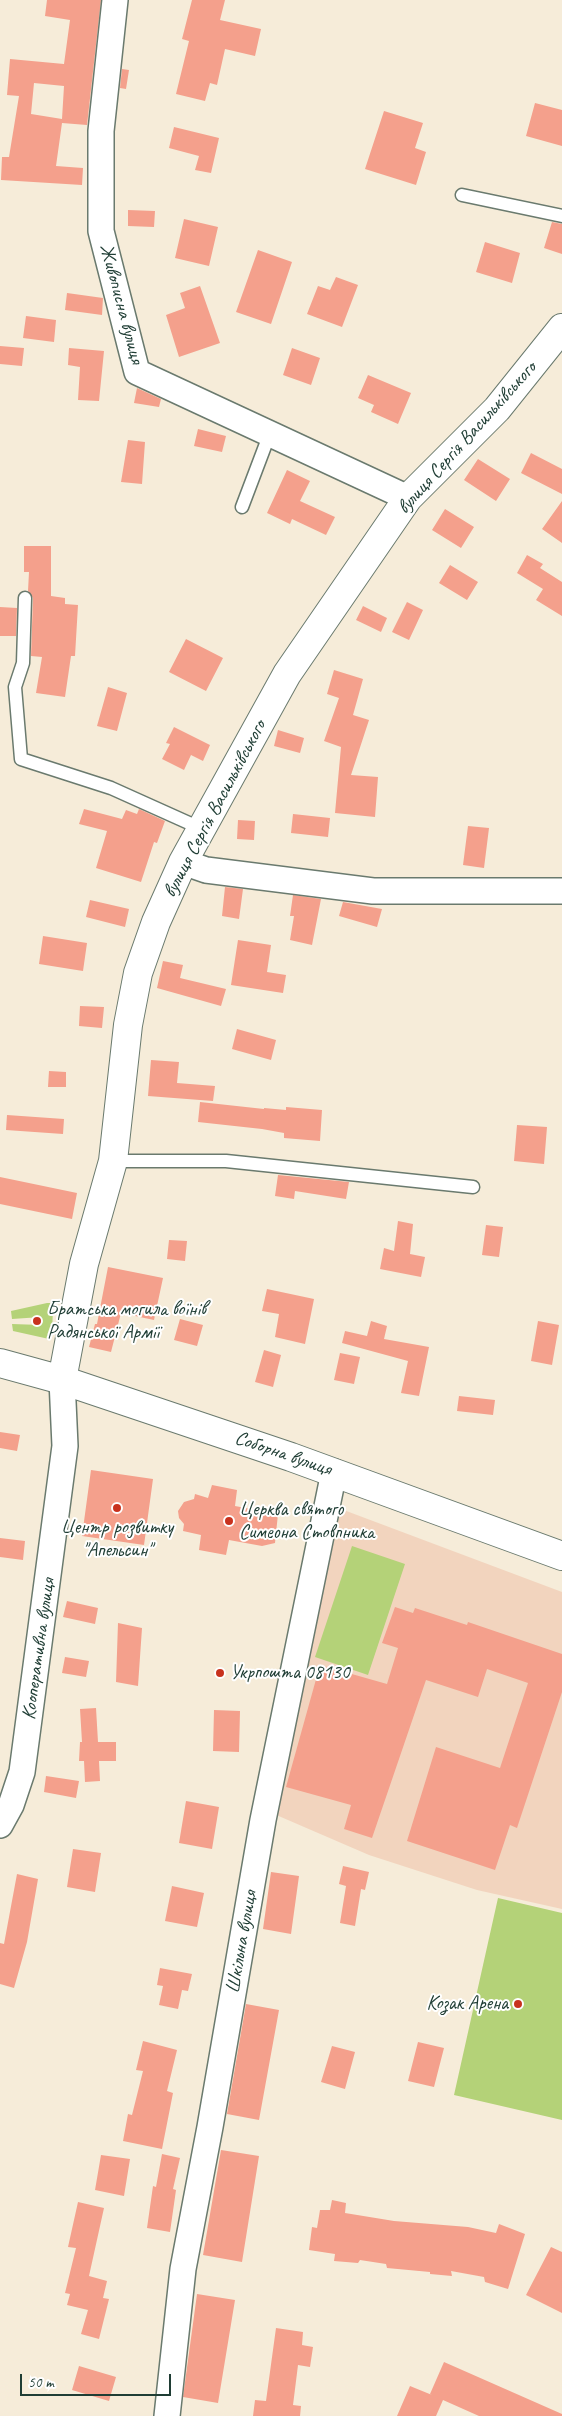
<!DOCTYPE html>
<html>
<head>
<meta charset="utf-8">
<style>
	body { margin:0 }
	#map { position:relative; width:562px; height:2416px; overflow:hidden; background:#f6ecd9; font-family:Caveat,sans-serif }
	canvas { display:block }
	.scale { position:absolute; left:20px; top:2374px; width:151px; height:22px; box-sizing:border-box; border:2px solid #1f3d34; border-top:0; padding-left:6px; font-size:15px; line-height:18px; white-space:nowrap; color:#1f3d34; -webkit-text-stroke:4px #fff; paint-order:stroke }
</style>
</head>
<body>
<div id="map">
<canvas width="562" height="2416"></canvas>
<div class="scale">50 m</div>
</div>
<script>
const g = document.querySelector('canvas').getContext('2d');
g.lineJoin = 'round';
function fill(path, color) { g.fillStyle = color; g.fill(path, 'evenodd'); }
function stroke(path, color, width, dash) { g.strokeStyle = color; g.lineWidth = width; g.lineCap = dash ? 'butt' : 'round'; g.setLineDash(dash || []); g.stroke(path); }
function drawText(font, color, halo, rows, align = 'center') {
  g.font = font + ' Caveat,sans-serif'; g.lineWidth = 4; g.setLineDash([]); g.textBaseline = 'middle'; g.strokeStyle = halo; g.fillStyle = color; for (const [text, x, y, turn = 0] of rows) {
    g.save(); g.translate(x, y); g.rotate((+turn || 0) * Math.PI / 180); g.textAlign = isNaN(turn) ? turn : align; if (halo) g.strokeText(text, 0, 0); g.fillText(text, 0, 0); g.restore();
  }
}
fill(new Path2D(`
	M341,1509L562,1592V1909L477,1890L369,1855L274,1814Z`), '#f2d4be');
fill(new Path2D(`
	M47,1303H51L53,1306L52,1336L49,1339L13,1331L12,1324L41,1325V1317L12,1319L11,1311Z
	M352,1546L405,1564L368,1675L315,1657Z
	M498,1898L562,1913V2120L454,2095Z`), '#b4d278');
fill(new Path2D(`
	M47,0H101L87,125L62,123L56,166L83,168L82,185L1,180L2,157H9L19,96L7,95L10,59L64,64L70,20L45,16ZM34,83L64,86L62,119L31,114Z
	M192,0H225L220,20L261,29L255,56L225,49L217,85L210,83L205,101L176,94L189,41L182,39Z
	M122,69L129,70L126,89L120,88Z
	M535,103L562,110V146L526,136Z
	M384,111L423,123L415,148L426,152L416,185L365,169Z
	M174,127L219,138L211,173L195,170L199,156L169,148Z
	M128,210L155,211L154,227L128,226Z
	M184,219L218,227L209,266L175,258Z
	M552,222L562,224V254L544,248Z
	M485,242L520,253L512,283L476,272Z
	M258,250L292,262L271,324L236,312Z
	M336,277L358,285L342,327L307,314L318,286L330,290Z
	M200,286L220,343L179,357L166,315L185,308L180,293Z
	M67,293L103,298L102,315L65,310Z
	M26,316L56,320L54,342L23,338Z
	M0,346L24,348L22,366L0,364Z
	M69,348L104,351L99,401L78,400L80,367L68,365Z
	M292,348L320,358L311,385L283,375Z
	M368,375L411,393L398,424L371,412L374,405L358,398Z
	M137,388L161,399L159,407L134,403Z
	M198,429L226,436L222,452L194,446Z
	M128,440L145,442L142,484L121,482Z
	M531,453L562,469V494L521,473Z
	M478,459L510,479L496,501L464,480Z
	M287,470L310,481L300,501L335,517L326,535L292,519L290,524L267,513Z
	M562,501V543L542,529Z
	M445,509L474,527L461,548L432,530Z
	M24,546H51V596L65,598V604L78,605L75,656H71L65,697L36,693L42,657L31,656L33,598L28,591L29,572H24Z
	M527,555L543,564L540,568L562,582V616L536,600L543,589L517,573Z
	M450,565L478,582L467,600L439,583Z
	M407,602L423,610L409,640L392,632Z
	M363,606L387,618L381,632L356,620Z
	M0,607L17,608L16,636H0Z
	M186,639L223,658L206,691L169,672Z
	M334,670L363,679L353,715L369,720L351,775L378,777L375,817L335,813L341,747L324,741L339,698L327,694Z
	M108,687L127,693L117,731L97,726Z
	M174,727L210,745L203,761L191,755L184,770L162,759L170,744L166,743Z
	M278,730L304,738L300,753L274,746Z
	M84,809L122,819L126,810L137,814L139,809L165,821L157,843L154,842L141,882L96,868L107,831L79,824Z
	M293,814L330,818L328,837L291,833Z
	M238,820L255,821L254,840L237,839Z
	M468,826L489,828L484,868L463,865Z
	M225,887L243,889L239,919L222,916Z
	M293,895L321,899L312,945L290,940L294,916H290Z
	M90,900L129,909L125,927L86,917Z
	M343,902L382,909L377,927L339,916Z
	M43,936L87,943L83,971L39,964Z
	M238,940L271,945L267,972L286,975L283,993L231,985Z
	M163,961L183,965L180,978L226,989L221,1006L157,988Z
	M80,1006L104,1007L102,1028L79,1026Z
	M237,1029L276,1040L271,1060L232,1049Z
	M151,1060L179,1062L177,1083L215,1086L213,1101L148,1096Z
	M49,1071L66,1072V1087H48Z
	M200,1102L264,1109V1108L286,1110V1107L322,1110L320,1141L284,1138V1133L262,1129L198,1122Z
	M7,1115L64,1119L63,1134L6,1130Z
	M517,1125L547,1127L544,1164L514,1161Z
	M278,1175L349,1182L346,1199L295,1191L294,1199L275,1196Z
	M0,1177L77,1193L72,1219L0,1204Z
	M398,1221L413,1224L410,1254L425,1257L421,1277L380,1269L384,1248L394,1251Z
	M486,1225L503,1227L499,1257L482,1255Z
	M169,1240L187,1241L185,1261L167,1259Z
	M108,1267L163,1278L154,1320L121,1313L111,1352L89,1347L95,1324H97Z
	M267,1289L314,1299L305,1344L275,1337L279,1314L262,1311Z
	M180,1319L203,1325L197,1346L174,1340Z
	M371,1321L387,1326L384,1339L429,1347L419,1396L401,1393L408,1361L342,1343L345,1331L367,1336Z
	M538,1321L559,1325L552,1365L531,1361Z
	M264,1350L281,1355L273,1387L255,1382Z
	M340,1353L360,1357L354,1384L334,1380Z
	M459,1396L495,1400L493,1415L457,1411Z
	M0,1432L20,1435L17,1451L0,1448Z
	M91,1470L153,1479L144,1545L82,1536Z
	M212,1485L237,1490L235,1506L278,1514L275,1543L262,1546L229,1540L226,1555L199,1550L201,1535L183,1531L184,1524L179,1518L178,1511L184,1502L194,1499L195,1494L208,1498Z
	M0,1538L25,1541L23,1560L0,1557Z
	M67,1601L98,1608L95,1624L63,1617Z
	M395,1607L413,1613L415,1608L467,1625L468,1622L562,1654V1692L517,1828L510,1825L495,1870L407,1841L436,1747L500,1768L528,1683L487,1669L478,1697L426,1680L372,1838L344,1829L351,1805L286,1787L320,1665L387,1684L398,1648L382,1643Z
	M118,1623L142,1628L138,1686L116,1682Z
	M65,1657L89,1661L86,1677L62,1673Z
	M96,1708L98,1742H116V1761H99L100,1781L85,1782L84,1761H79L80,1742H82L80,1709Z
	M214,1710L240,1711L239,1752L213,1751Z
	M46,1776L79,1781L76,1798L44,1792Z
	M186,1801L219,1807L212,1849L179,1843Z
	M73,1849L101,1853L95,1892L67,1887Z
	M343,1866L369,1872L365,1890L361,1889L355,1926L340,1923L346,1886L339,1884Z
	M271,1872L299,1876L291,1934L263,1929Z
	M17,1874L38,1879L27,1942L14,1988L0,1984V1943L4,1944Z
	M172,1886L204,1893L197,1927L165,1921Z
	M160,1968L192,1974L188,1991L182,1990L178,2009L159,2005L163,1986L157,1985Z
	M246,2004L279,2010L259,2120L227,2114Z
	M143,2041L177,2050L167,2091L173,2093L162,2149L123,2141L128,2114L132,2115L143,2071L136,2070Z
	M418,2042L444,2048L434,2087L408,2081Z
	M332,2046L355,2052L345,2089L321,2082Z
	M221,2150L259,2156L242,2262L203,2255Z
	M162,2154L180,2158L173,2189L176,2190L170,2232L147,2228L153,2186L156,2187Z
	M101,2155L130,2159L124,2196L95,2190Z
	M332,2200L346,2203L345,2213L394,2221L468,2227L496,2233L499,2224L525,2234L508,2289L485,2282L484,2277L451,2271L452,2276L430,2274V2272L387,2268L386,2264L360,2260L358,2263L334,2261L335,2254L309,2250L312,2227L317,2228L320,2210H330Z
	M78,2202L104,2208L89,2276L107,2281L103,2298L109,2299L99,2339L81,2334L88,2310L67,2305L70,2294L65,2293L76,2248L68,2247Z
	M551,2247L562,2252V2313L526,2295Z
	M197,2294L235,2300L218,2403L183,2397Z
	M276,2328L303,2332L302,2345L313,2347L310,2367L298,2365L293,2405L301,2406L300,2416H253L255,2400L266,2401Z
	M444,2362L562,2414V2416H479L443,2400L436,2416H397L410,2386L432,2395L430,2394Z
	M79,2366L116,2377L109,2401L72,2390Z`), '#f4a08c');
const service = new Path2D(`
	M462,195L562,216
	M242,507L270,433
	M25,598L23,663L15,687L21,759L111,788L200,828
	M113,1161H226L473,1187`);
const minor = new Path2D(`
	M115,0L101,131V231L137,372L408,498
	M183,862L206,870L373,891H562
	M0,1825L11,1805L22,1772L65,1446L62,1380
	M167,2416L183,2269L210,2127L263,1820L334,1472`);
const tertiary = new Path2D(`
	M62,1380L84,1264L113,1161L128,1025L138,973L156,922L183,862L287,674L408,498L497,409L562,328`);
const secondary = new Path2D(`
	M0,1363L62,1380L291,1457L562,1556`);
stroke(service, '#6a7a6e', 15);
stroke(minor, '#6a7a6e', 28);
stroke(tertiary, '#6a7a6e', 30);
stroke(secondary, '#6a7a6e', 30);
stroke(service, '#fff', 12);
stroke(minor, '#fff', 25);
stroke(tertiary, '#fff', 28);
stroke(secondary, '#fff', 28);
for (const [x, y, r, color] of [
	[37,1321,5,"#c8321e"],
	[117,1508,5,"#c8321e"],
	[229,1521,5,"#c8321e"],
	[220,1673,5,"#c8321e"],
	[518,2004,5,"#c8321e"]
]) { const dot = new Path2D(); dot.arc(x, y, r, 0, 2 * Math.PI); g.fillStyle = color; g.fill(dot); stroke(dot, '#fff', 2); }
drawText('20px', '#1f3d34', '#fff', [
	["Живописна вулиця",121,304,75],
	["вулиця Сергія Васильківського",467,438,-48],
	["вулиця Сергія Васильківського",215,809,-62],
	["Соборна вулиця",283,1454,19],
	["Кооперативна вулиця",39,1649,-82],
	["Шкільна вулиця",242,1942,-80]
]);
drawText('20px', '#1f3d34', '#fff', [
	["Братська могила воїнів",47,1310],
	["Радянської Армії",47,1333],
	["Церква святого",239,1510],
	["Симеона Стовпника",239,1533],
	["Центр розвитку",117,1528,"center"],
	["\"Апельсин\"",117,1551,"center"],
	["Укрпошта 08130",230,1673],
	["Козак Арена",508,2004,"right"]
], 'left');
</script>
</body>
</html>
